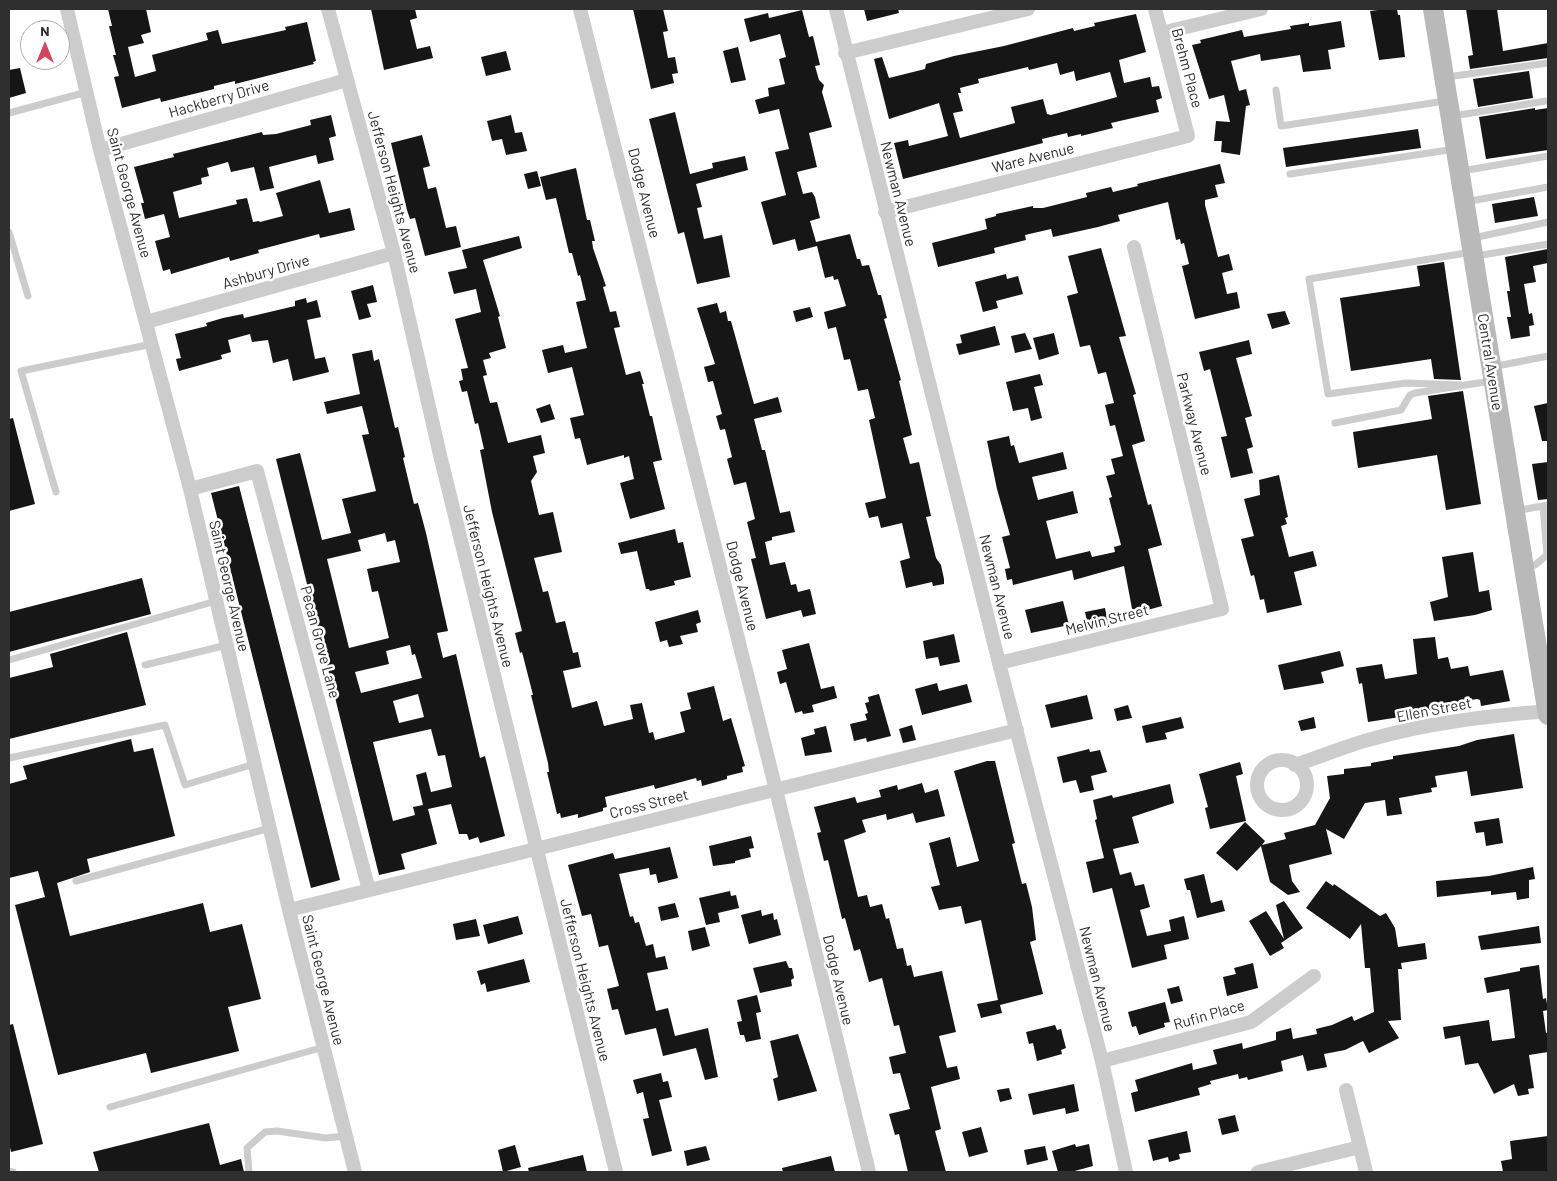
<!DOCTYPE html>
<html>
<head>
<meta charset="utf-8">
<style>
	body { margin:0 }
	#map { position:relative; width:1557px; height:1181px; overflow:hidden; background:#fff; font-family:Barlow,sans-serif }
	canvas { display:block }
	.frame { position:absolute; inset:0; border:10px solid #2f2f2f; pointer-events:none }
	.north { position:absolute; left:20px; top:20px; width:50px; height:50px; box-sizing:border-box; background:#fff; border:1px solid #acacac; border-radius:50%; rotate:0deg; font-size:14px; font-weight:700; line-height:20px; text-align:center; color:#2f2f2f }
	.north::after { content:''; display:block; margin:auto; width:18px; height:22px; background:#d1465c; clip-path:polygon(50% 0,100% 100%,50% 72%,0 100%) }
</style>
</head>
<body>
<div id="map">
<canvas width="1557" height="1181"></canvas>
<div class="frame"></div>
<div class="north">N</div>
</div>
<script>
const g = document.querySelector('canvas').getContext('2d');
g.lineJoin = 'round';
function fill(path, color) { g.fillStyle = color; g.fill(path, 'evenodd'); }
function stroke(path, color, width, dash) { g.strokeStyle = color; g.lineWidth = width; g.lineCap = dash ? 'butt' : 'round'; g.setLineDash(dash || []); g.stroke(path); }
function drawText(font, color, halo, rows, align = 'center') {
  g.font = font + ' Barlow,sans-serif'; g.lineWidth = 5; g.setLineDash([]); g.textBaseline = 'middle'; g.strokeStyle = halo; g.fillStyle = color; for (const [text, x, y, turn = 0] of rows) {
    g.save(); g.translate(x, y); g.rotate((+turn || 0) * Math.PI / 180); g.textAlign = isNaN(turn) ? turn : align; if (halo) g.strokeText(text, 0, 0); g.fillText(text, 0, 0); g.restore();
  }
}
fill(new Path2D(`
	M108,9H146L151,32L141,35L144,43L128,47L135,77L156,71L152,55L208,40L206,33L218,30L222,44L286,30L285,27L307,22L316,61L313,62L314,64L235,84V81L214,86V89L161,102L160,98L122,108L114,77L119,76L113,55H116L109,26H112Z
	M371,9H415L417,18L410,20L417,49L430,46L433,58L384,70Z
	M633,9H663L668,31L663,32L668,58L675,57L678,73L672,74L674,83L651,89Z
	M864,9H898L899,13L867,21Z
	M1385,9H1397L1398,15H1400L1405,57L1379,60L1370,11Z
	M1466,9H1497L1503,51L1548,43V58L1470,69L1468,56L1473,55Z
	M802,10L809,37L813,36L820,65L815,66L819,80L824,85L822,92L832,127L809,133L817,167L797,172L803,194L812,192L815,197L820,218L810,221L816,242L850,234L857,259H860L862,266L869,265L878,295H881L887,318L884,319L901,380L899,381L912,435L903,438L910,464L919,462L931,516L926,517L936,558L941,565L944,579V584L933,586L932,582L906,588L900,561L910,558L902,523L881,528L878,516L869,518L865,503L886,498L869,420L875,418L868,389L858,391L850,359L844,360L836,327L828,329L824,312L846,306L838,279L834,280L833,276L825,278L817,246L798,251L795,239L773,245L761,202L786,195L775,152L789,149L779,109L759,114L755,100L769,96L768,88L785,84L779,59L786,57L780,34L750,42L744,19L768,13L769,18Z
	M1136,14L1146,52L1119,60L1124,83L1150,77L1152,87L1159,86L1162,98L1156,100L1159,112L1111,123L1113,128L1081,136V134L1068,137L1067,133L1042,139L1043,143L903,179L894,143L908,140L909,146L948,136L939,103L889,119L874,59L882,57L889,78L925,69L926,64L954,56L1004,46L1073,28L1074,31L1095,26L1094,23ZM1057,63L1060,75L1074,71L1076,81L1110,72L1117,97L1051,115L1047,114L1043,99L1011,107L1015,123L960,138L953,113L963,111L958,93H961L960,88L979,83L978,79L1028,67L1029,70Z
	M1341,21L1345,47L1328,50L1331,69L1303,72L1300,55L1261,61L1260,54L1231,61L1239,91L1246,89L1250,105L1246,106L1240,155L1221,152L1222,141H1214L1216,121L1230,122L1224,95L1209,99L1192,45L1201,43L1200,40L1242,30L1244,37L1291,29L1290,26L1309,23V26Z
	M738,47L746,80L731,83L723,51Z
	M506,51L511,70L486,76L481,57Z
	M20,68L26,93L9,98V70Z
	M1529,71L1533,98L1478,107L1473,79Z
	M1535,108V110L1548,108V150L1486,159L1479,117Z
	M675,112L690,174L713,168L712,163L745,156L748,170L696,184L702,207L697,208L704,239L722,235L730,277L697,284L684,232L678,234L649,119Z
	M331,115L336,136L329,138L334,160L318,164L316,155L269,167L274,188L260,191L254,167L231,172L228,162L207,168L209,176L201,178L202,184L173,192L179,218L237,204L236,200L247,198L253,222L259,221L260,222L283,216L276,193L320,180L329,213L350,208L355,230L320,238L319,234L258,250L259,253L241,258L230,261L229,257L171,274L170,269L163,271L155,241L170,237L164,214L145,219L141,203H144L134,167L174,157L173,154L205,146L262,132L263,135L276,134L311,125L310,120Z
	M511,115L515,133L522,132L527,151L506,155L502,139L492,141L487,121Z
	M1418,129L1421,148L1286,167L1283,148Z
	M422,135L430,166L423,168L428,189L436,187L446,228L456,226L461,247L425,256L415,218L410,219L407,210L391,143Z
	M1220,164L1225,183L1215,185L1218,197L1205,200V205L1218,257L1229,254L1233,270L1222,273L1227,294L1237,292L1240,308L1195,319L1182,266L1189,264L1184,243L1181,244L1180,239L1176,240L1168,202L1118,215L1120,221L1098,227L1053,237L1051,229L1025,235L1026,240L994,248L995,253L938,267L932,243L987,229L985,219L996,216V214L1033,206V208H1043L1087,197L1086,193L1111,187L1113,192L1138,186L1137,184Z
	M576,168L587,220H590L595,241H592L593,248L606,286L603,287L610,312L616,311L620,327L614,328L626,375L640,371L644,384H642L650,416H652L662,460L653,462L665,509L630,519L620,483L634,479L629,456L624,458V455L587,465L580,438L575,439L570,418L584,415L572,367L548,373L542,350L563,345L565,353L587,348L576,302L586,300L580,275L578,276L572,253H569L556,198L546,200L540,177Z
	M537,171L541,186L528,189L524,174Z
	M1534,197L1538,216L1495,223L1492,204Z
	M519,236L522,248L483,260L500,316L498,317L506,348L489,353L491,358L483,360L487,375L483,376L490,403L497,402L508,443L541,435L545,453L533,456L537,472L531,481L539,515L553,512L562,552L534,558L543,592L548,591L556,623L565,621L573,653L578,652L581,667L563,671L572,708L597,701L604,726L633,719L630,705L642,703L649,733L653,732L655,740L685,732L680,712L691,709L687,693L714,686L723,721L731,718L745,766L742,767L743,772L727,776V779L702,786L701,780L697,781L696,778L655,789L654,785L605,797L607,807L603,808V811L578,818V814L561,818L560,813L557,814L547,772H549L548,763L531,695H533L522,652L520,653L515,633L522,631L492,512L480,450L484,449L478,423L475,424L467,391L462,392L459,381L463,380L461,369L468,368L455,319L481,312L476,289L454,294L448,272L467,268L462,250Z
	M1101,248L1126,336L1119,337L1136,394L1133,395L1145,441L1132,445L1148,505L1151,504L1162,545L1148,549L1162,606L1133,614L1124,566L1074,580L1072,570L1013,585L1012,579L1007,580L1005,569L1010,568L1002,537L1010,535L997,489L987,441L1009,436L1011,446L1014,445L1019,463L1063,452L1067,469L1032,477L1038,500L1073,491L1078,513L1046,521L1056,559L1090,551L1092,557L1115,552L1114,547L1121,545L1109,498L1112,497L1106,476L1115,474L1111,459L1123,456L1115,425L1110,426L1105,405L1114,403L1106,372L1098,374L1090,345L1080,347L1067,296L1078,293L1068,256Z
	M1548,249V263L1533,266L1536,282L1524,284L1529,314L1532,313L1534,325L1529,326L1530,336L1511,339L1507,317H1511L1507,291H1510L1505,257Z
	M1444,262L1461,380L1434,379L1431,359L1351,371L1340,298L1420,286L1417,266Z
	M1006,274L1007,279L1018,276L1023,294L996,301L998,308L983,312L975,282Z
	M373,285L377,302L367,304L371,317L359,320L351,291Z
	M306,298L307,303L317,300L321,317L307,320L315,359L325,357L329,372L293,381L288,359L273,363L268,340L252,342L250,334L228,340L231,352L221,355L222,359L179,371L176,359L181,358L175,334L207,326L206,323L223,318L243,314L244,318L295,306V301Z
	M717,303L720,313L726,311L728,321H731L754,404L778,397L782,412L754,419L762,450H765L780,513L790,511L795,532L772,537V540L765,542L770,565L785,562L791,585L796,584L798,592L810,589L816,614L803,617L801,610L766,619L751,559L756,558L747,522L755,519L746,482L734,485L727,459L732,457L725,429L720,430L716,416L722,414L713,381L708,382L704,367L715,364L697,308Z
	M810,307L813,317L796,322L793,311Z
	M1285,311L1290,324L1272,329L1267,314Z
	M995,326L1000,345L959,355L956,344L962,343L960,335Z
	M1025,333L1032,349L1015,353L1011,336Z
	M1054,333L1059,354L1039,360L1033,338Z
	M1249,340L1252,354L1236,358L1252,416L1245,418L1253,447L1247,449L1253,473L1231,478L1221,437L1227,436L1210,369L1204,371L1199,352Z
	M372,350L374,361L379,359L395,428L398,427L405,457L403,458L414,504L418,503L426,533L448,631L437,633L443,658L456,654L480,758L485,756L505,836L480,843L478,837L469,840L467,834H459L451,804L428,809L437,844L401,854L405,869L379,875L276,459L300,453L322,540L351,533L342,499L376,491L362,435L369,434L362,406L327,414L324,402L360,394L352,354ZM385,533L387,542L395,540L400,562L367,569L372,592L378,591L389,638L349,648L327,559L361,551L358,540ZM410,645L412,655L415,654L422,678L361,693L355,672L389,664L386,651ZM418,694L424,717L399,723L393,701ZM431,729L438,756L445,755L452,787L431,792L426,772L416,775L423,805L413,807L415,815L393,821L373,742Z
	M1040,374L1043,385L1034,387L1042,418L1031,421L1028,408L1013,411L1006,382Z
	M1463,391L1481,504L1446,510L1437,455L1358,468L1353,432L1432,419L1428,396Z
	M1548,403V441H1542L1534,406Z
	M550,404L555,419L541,423L536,409Z
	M13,418L35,504L9,511V419Z
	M1548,462V499L1538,500L1532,464Z
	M1279,475L1288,517L1285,518L1287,524L1281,526L1289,557L1313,551L1317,566L1294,572L1302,605L1267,613L1264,599L1260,600L1254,575L1251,576L1241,539L1254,536L1244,499L1260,495L1259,480Z
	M239,486L340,880L311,888L211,493Z
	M675,529L678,543L683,542L691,577L674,581L675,585L650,591L649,589H646L637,551L621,554L618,543Z
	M1473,552L1479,592L1489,590L1492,610L1475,615L1434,621L1430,602L1448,597L1442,557Z
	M142,578L151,614L9,652V612Z
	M1063,601L1069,625L1031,633L1025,610Z
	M1105,608L1109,627L1089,631L1085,612Z
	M698,610L701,622L696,624L698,632L680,636L683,644L669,647L667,640L660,642L655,622Z
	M127,632L146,705L9,739V678L53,667L50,654Z
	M954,634L960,662L940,666L938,657L926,659L923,641Z
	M1435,637L1438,659L1448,657L1451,669L1468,666L1470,676L1503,670L1510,701L1481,706L1480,700L1477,699L1447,704L1448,707L1418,712L1419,714L1368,722L1362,683L1359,684L1356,668L1382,664L1385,679L1417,674L1413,639Z
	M809,643L821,689L834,686L837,698L812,705L814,712L803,714L802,711L795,713L786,682L780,684L777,672L787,669L782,650Z
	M1340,651L1344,666L1321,672L1324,683L1284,690L1278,665Z
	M937,683L939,691L967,684L972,702L922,715L915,689Z
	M879,694L891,736L867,742L866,738L854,741L850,724L867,720L865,714L868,713L865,703L869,702L868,697Z
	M1087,695L1093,719L1051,728L1045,705Z
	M1128,705L1132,718L1117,721L1114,709Z
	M1181,717L1184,728L1165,733L1167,739L1146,743L1142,726Z
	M1314,717L1316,728L1301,731L1298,721Z
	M912,725L916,740L903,743L899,729Z
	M826,726L832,752L805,756L801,738L815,734L814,729Z
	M1514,734L1523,788L1471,796L1467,771L1435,776L1437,787L1431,788L1432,792L1399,798L1402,814L1387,816L1385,800L1365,803L1344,839L1326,829L1332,854L1289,865L1292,881L1300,892L1288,895L1270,882L1261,846L1237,871L1216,853L1245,822L1265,841L1262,845L1286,839L1284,833L1315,825L1330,798L1327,776L1344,774V769L1371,766V763L1393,759V756L1459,746L1477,740Z
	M131,739L134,752L153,748L175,836L87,859L90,872L57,883L70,936L203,903L210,932L242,924L261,999L228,1007L239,1051L151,1073L146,1053L58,1075L15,905L45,897L38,871L9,878V784L27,779L23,766Z
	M1089,749L1090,752L1100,750L1107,772L1091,776L1094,790L1080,793L1076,780L1063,783L1057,757Z
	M987,761H995L1015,843L1012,844L1022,884L1026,883L1032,907L1036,940L1030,942L1043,994L1000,1005L1002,1013L981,1018L977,1004L998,1000L981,920L965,924L961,906L939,910L931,887L940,885L929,843L950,837L957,867L979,861L954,771Z
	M1240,762L1243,774L1236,776L1246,821L1210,829L1205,808L1208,807L1199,774Z
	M922,783L925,793L938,789L945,816L916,823L913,813L887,820L886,814L862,820L866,832L844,840L858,897L867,895L870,907L882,904L886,919L889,918L897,949L903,948L907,966L911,965L914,977L942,971L956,1032L939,1036L947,1068L957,1066L960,1079L931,1087L941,1129L935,1131L946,1172H908L899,1134L895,1135L889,1114L910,1109L900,1073L893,1074L889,1057L906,1053L899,1025L894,1026L882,978L869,982L860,949L854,951L845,918L842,919L828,860L824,861L817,833L821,832L814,807L855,797L857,803L881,797L879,790L897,785L898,790Z
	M1170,784L1174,803L1132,817L1139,843L1113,849L1120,875L1131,872L1135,886L1144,884L1150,907L1140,910L1147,936L1171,931L1169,920L1184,916L1189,939L1164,945L1167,959L1132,968L1112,888L1093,893L1086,862L1104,858L1095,820L1097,819L1093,800L1112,795L1113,798Z
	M1499,818L1503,843L1486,846L1484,832L1476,833L1474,822Z
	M751,836L754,848L749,849L751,857L735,861V863L713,866L709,846Z
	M670,847L678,878L658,883L656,874L650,875L649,868L619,874L630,917L633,916L635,923L639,922L646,946L653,944L656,958L665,956L668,969L647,973L656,1011L668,1008L675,1036L708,1028L718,1077L705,1080L696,1048L663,1056L656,1028L625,1035L618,1009L612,1010L607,989L619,986L608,945L599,947L591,914L582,916L568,865L613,853L615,859Z
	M1533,867L1535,879L1529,880V898L1517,900L1516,892L1491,895V891L1437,897L1436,881L1489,876Z
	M1204,874L1211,903L1222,900L1225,911L1197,918L1190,890H1187L1184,879Z
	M1326,881L1333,886L1334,884L1380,916L1386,913L1395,928L1398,947L1425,943L1427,959L1401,963L1402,969H1398L1401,1020L1388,1021L1399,1038L1369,1053L1363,1041L1345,1050L1324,1054L1327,1067L1307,1071L1303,1055L1281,1061L1283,1071L1248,1080L1247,1077L1239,1079L1238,1074L1210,1081L1211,1084L1198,1088L1200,1095L1135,1112L1131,1093L1138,1091L1135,1080L1192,1063L1193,1070L1217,1064L1213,1050L1242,1043L1243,1049L1276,1040V1032L1291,1028L1293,1039L1317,1034L1316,1029L1332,1025L1352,1016L1354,1021L1374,1012L1370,968H1365L1361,924L1350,939L1306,908Z
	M730,891L731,896L736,895L739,908L718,913L720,922L706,925L699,898Z
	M1284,901L1303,928L1281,943L1284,948L1270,956L1249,921L1266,911L1284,939L1276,905Z
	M675,903L679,917L661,921L658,907Z
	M761,910L762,916L773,913L774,920L777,919L781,935L749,944L741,915Z
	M518,916L523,934L488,944L483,925Z
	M476,919L480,936L456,940L453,924Z
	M1539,926L1541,943L1481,950L1478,936Z
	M705,927L710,946L692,951L688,931Z
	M524,959L530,982L487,992L485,983L481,985L477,971Z
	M786,961L789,968H792L794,978L791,980L792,986L760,993L753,968Z
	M1253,963L1258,988L1227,996L1223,977L1236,974L1234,968Z
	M1539,965L1543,999L1546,998L1548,1010L1543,1011L1546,1033L1548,1032V1052L1529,1055L1534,1088L1528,1089L1529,1094L1518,1096L1514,1084L1494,1094L1478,1063L1465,1065L1460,1036L1445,1039L1443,1027L1489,1020L1492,1041L1515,1038L1509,989L1487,993L1484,978L1520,971V968Z
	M1179,986L1183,1001L1171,1004L1167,989Z
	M757,995L761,1012L756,1013L761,1039L746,1042L744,1035H740L737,1022L742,1021L737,1000Z
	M1165,1002L1170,1022L1164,1023L1165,1027L1139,1035L1136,1026L1132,1027L1128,1012Z
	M13,1024L43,1144L11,1152L9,1143V1025Z
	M1055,1025L1057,1030L1061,1029L1066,1048L1061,1050L1062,1054L1037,1061L1033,1043L1029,1044L1026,1032Z
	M798,1034L817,1091L778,1101L773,1079L778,1077L770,1041Z
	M661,1073L663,1082L668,1081L672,1097L659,1100L672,1151L652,1156L643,1119L649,1118L643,1092L637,1094L633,1080Z
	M1074,1084L1079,1111L1066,1114L1065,1108L1033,1115L1028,1094Z
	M1009,1088L1012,1099L1000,1102L997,1090Z
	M1235,1115L1239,1131L1222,1135L1218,1119Z
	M209,1123L220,1165L241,1159L244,1172H99L93,1152Z
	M981,1127L988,1152L969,1157L962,1132Z
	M1187,1131L1191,1152L1179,1154L1180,1159L1169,1162L1168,1157L1153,1161L1148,1140Z
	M1548,1136V1172H1503L1501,1161L1512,1159L1510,1141Z
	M1075,1144L1076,1147L1089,1144L1093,1166L1071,1172H1058L1052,1151Z
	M515,1145L521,1167L503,1172L498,1150Z
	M706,1146L710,1160L687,1166L684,1151Z
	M1045,1146L1048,1160L1027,1165L1024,1150Z
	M583,1155L587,1172H529L528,1168Z
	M831,1156L835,1172H783L782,1168Z`), '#161616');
stroke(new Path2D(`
	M1447,77L1548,63
	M1276,90L1281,126L1445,101
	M9,113L87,92
	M1453,116L1546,101
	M1462,171L1548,156
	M1290,174L1455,149
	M1465,202L1548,187
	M9,232L28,296
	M1473,238L1548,222
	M1476,256L1548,244
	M1492,367L1548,356
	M1461,385L1406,383L1328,394L1309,279L1472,252
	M1335,423L1401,410L1410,395L1415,393L1491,381
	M56,492L21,371L152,344
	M1515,511L1548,505
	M1526,566L1535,565L1547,555L1543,506
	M9,660L216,601
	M145,665L227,645
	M9,758L165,725L185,785L254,764
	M76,881L270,828
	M110,1107L324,1047
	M9,1171L13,1172
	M249,1172L247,1148L265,1132L277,1131L326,1138L346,1136`), '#ccc', 7);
stroke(new Path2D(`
	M67,9L100,150L190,489L289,910L355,1172
	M328,9L394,253L440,455L616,1172
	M580,9L776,790L869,1172
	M836,9L999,663L1102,1061L1126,1172
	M1161,33L1261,9
	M845,53L1028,9
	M100,150L347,80
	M885,212L1188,136L1155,9
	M146,322L394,253
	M190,489L257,471L369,890
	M999,663L1222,609L1134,247
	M1257 785a25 25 0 1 1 50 0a25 25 0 1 1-50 0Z
	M1295,765C1320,757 1343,747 1368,740C1426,723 1488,716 1548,711
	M289,910L1017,730
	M1102,1061L1251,1022L1314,976
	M1360,1147L1366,1172
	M1258,1172L1360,1147L1346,1090`), '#ccc', 14);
stroke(new Path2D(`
	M1433,9L1548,715`), '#b9b9b9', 20);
drawText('15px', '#2f2f2f', '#fff', [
	["Brehm Place",1187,68,75],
	["Hackberry Drive",219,99,-16],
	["Ware Avenue",1033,158,-14],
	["Jefferson Heights Avenue",394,192,75],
	["Saint George Avenue",129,193,75],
	["Dodge Avenue",644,193,76],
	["Newman Avenue",898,194,76],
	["Ashbury Drive",266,272,-16],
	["Central Avenue",1490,362,81],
	["Parkway Avenue",1194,424,76],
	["Saint George Avenue",229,586,77],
	["Jefferson Heights Avenue",488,586,76],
	["Dodge Avenue",742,586,76],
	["Newman Avenue",997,587,76],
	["Melvin Street",1107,620,-14],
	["Pecan Grove Lane",320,642,75],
	["Ellen Street",1434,710,-11],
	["Cross Street",649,804,-14],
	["Newman Avenue",1097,979,76],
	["Saint George Avenue",323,980,76],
	["Jefferson Heights Avenue",585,980,76],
	["Dodge Avenue",838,980,77],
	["Rufin Place",1209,1015,-16]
]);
</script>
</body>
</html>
